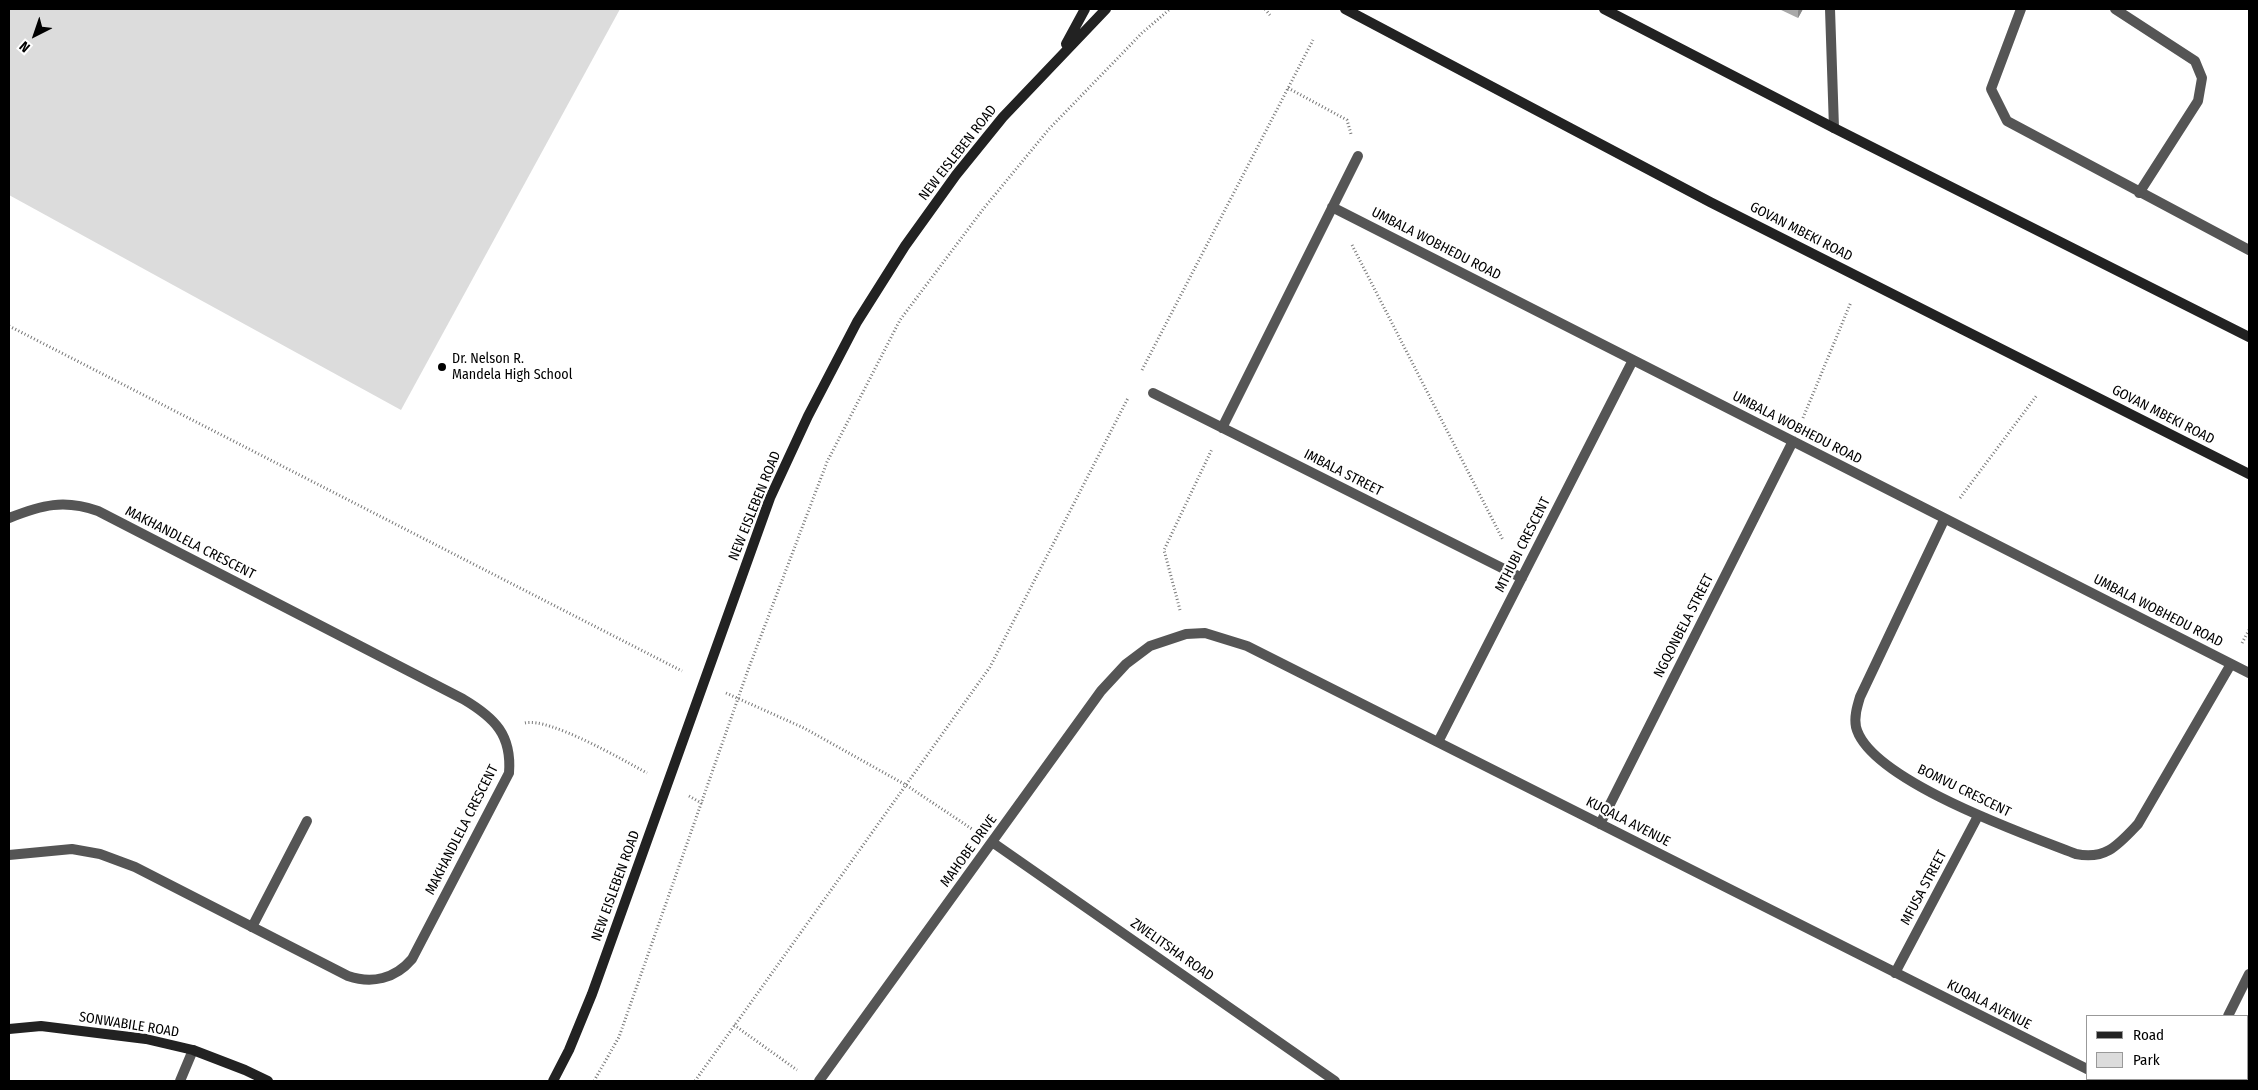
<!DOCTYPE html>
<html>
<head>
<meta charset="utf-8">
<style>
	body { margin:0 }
	#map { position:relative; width:2258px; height:1090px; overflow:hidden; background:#fff; font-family:"Fira Sans Condensed",sans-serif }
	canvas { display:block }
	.frame { position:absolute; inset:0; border:10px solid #000; pointer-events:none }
	.legend { position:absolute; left:2086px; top:1015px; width:162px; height:65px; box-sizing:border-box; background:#fff; border:1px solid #999; margin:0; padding:6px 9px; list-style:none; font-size:15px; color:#000 }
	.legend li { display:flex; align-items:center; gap:10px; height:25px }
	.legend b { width:25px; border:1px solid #999 }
	.north { position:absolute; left:10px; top:10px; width:50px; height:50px; -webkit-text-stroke:4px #fff; paint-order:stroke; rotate:221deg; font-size:14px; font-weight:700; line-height:20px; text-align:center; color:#000 }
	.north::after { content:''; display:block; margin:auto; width:18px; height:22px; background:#000; clip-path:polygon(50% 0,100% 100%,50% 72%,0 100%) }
</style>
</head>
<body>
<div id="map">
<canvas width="2258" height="1090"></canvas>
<div class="frame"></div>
<ul class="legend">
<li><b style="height:6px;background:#222"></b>Road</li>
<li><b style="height:14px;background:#dcdcdc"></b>Park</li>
</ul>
<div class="north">N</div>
</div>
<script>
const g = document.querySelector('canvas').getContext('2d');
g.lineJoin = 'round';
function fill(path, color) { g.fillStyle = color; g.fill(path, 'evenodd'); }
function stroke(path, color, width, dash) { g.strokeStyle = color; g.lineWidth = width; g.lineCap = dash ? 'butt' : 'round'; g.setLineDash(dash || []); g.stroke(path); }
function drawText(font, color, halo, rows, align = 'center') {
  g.font = font + ' "Fira Sans Condensed",sans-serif'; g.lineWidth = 4.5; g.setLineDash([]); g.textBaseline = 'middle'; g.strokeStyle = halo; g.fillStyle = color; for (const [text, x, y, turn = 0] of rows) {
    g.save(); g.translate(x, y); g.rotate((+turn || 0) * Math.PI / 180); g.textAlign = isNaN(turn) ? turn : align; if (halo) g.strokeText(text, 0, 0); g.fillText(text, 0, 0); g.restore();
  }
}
fill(new Path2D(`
	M9,9H620L401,410L9,195Z`), '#dcdcdc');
stroke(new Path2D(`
	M1265,9L1270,15
	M1288,88L1347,120L1351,134
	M1352,245L1503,540
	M9,326L682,671
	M1142,370L1313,40
	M1803,418L1851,302
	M1960,498L2037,395
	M1180,610L1164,550L1212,449
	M2242,643L2249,630
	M726,693L804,728L906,785L972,829
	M525,723C549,717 623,760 647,773
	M689,796L703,804
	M734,1025L797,1070
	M594,1081L619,1037L748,670L827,462L900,320L984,208L1049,129L1142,33L1170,9
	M695,1081L990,667L1128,398`), '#777', 3, [1, 2.5]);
stroke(new Path2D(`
	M1830,9L1834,128
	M2021,9L1991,89L2007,121L2249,250
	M2115,9L2195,61L2202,78L2198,101L2139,193
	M252,927L307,821
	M180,1081L193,1050`), '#555', 10);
stroke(new Path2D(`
	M1332,207L2249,673
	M1153,393L1522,578
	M1222,428L1358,156
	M9,518C42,505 64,499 98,511L463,699C495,718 512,735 509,773L412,959C395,979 372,984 348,976L135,867L100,854L72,849L9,855
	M1944,520L1860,697C1857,707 1854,717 1856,727C1869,780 2027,835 2076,854C2106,860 2118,845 2138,824L2231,664
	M1438,742L1633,360
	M1600,824L1793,441
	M992,842L1335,1081
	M1895,973L1978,816
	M2228,1016L2249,974
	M2106,1079L2111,1081
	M819,1081L1101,691L1126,664L1150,646L1186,634L1205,633L1247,646L2087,1069
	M2196,1081L2197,1079`), '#555', 10);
stroke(new Path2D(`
	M1345,9L1710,202L2249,474
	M1604,9L1834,128L2249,337
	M1066,44L1085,9
	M9,1029L41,1026L146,1039L193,1050L245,1070L268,1081
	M553,1081L569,1050L592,994L770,498L808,416L857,322L905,246L956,175L1003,117L1106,9`), '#222', 10);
fill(new Path2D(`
	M1779,9H1803L1798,18Z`), '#a9a9a9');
fill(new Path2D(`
	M1799,9H1803L1798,18V11Z`), '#898989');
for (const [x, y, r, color] of [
	[442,367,5,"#000"]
]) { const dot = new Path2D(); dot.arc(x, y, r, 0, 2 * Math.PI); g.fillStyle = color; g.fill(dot); stroke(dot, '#fff', 2); }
drawText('14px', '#000', '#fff', [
	["NEW EISLEBEN ROAD",958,153,-52],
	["GOVAN MBEKI ROAD",1801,232,27],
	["UMBALA WOBHEDU ROAD",1436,244,27],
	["GOVAN MBEKI ROAD",2163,415,27],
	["UMBALA WOBHEDU ROAD",1797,428,27],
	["IMBALA STREET",1343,473,27],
	["NEW EISLEBEN ROAD",755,506,-68],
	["MAKHANDLELA CRESCENT",190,543,27],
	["MTHUBI CRESCENT",1523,545,-63],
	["UMBALA WOBHEDU ROAD",2158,611,27],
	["NGQONBELA STREET",1684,626,-63],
	["BOMVU CRESCENT",1964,791,26],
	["KUQALA AVENUE",1628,822,27],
	["MAKHANDLELA CRESCENT",462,830,-63],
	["MAHOBE DRIVE",969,851,-54],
	["NEW EISLEBEN ROAD",616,886,-70],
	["MFUSA STREET",1924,888,-62],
	["ZWELITSHA ROAD",1172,950,35],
	["KUQALA AVENUE",1989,1005,27],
	["SONWABILE ROAD",129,1025,9]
]);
drawText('14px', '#000', '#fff', [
	["Dr. Nelson R.",452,359],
	["Mandela High School",452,375]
], 'left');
</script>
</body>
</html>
